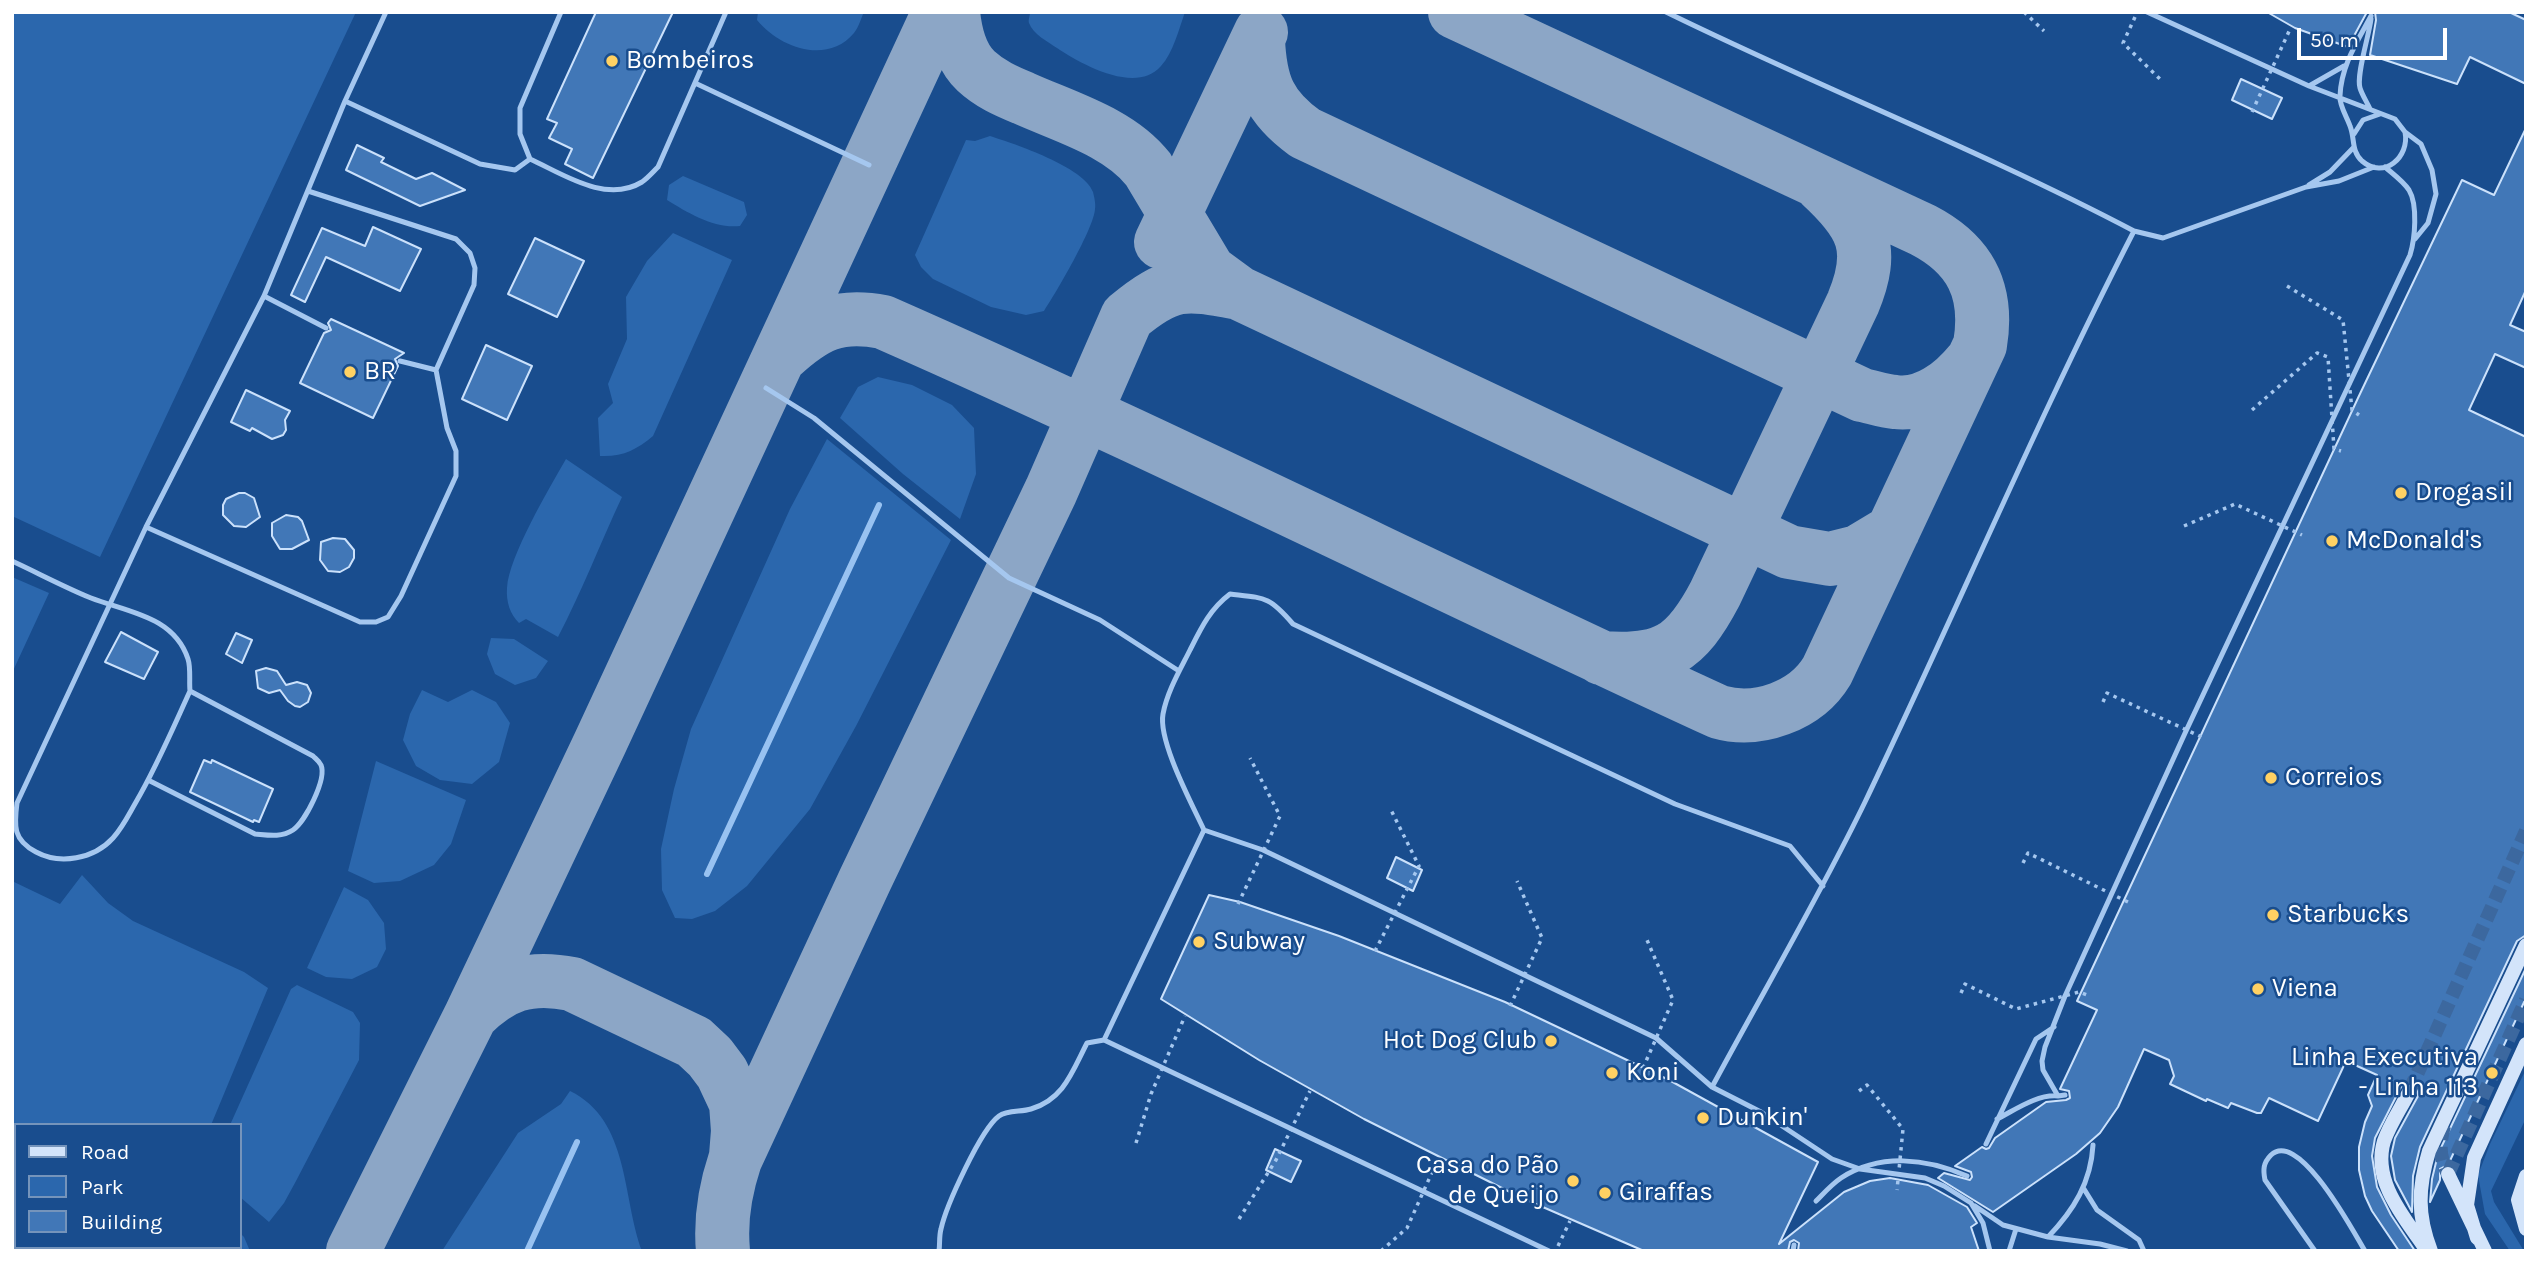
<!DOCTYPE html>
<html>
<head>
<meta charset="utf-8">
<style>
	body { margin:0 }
	#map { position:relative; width:2538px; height:1263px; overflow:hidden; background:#194d8e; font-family:Karla,sans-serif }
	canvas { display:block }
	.frame { position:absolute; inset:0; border:14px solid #fff; pointer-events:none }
	.legend { position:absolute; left:14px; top:1123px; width:228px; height:126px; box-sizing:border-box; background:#194d8e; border:2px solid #7594bb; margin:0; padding:9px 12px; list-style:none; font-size:21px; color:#fff }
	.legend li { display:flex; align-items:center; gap:14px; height:35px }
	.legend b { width:35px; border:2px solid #7594bb }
	.scale { position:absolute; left:2297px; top:28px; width:150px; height:32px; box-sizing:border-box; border:4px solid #fff; border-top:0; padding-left:9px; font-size:21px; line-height:24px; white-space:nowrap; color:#fff; -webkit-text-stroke:5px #194d8e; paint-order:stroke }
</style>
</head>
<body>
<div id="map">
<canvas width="2538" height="1263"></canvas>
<div class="frame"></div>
<ul class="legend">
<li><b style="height:9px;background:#d3e4fa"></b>Road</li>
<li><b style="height:19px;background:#2b67ad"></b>Park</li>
<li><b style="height:19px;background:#4177b7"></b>Building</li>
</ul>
<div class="scale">50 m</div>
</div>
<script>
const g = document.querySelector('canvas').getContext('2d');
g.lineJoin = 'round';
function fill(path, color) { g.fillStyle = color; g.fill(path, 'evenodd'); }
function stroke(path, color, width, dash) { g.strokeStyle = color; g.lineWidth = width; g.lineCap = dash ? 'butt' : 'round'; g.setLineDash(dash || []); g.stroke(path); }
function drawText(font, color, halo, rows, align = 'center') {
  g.font = font + ' Karla,sans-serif'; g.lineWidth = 5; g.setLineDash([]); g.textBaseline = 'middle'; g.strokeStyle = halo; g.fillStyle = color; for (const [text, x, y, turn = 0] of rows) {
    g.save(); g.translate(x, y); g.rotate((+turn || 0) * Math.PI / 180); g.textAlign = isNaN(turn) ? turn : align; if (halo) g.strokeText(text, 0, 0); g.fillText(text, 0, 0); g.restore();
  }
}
fill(new Path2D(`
	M12,12H356L100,557L12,516Z
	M758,12H864C861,18 859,27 854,33C827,65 780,48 757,20Z
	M1030,12H1185C1179,29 1173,53 1161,66C1136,95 1081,64 1057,48C1048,42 1033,34 1029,23C1028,20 1030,16 1030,12Z
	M990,136C1015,144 1084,167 1093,192C1094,196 1096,204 1095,209C1094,228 1056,293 1044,311L1026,315L991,307L933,279L921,267L915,255L966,140L975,141Z
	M683,176L744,202L747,215L740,226C715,229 688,213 667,200L669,185Z
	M673,233L732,260L653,436C636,450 623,457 600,456L598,418L613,403L608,384L627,339L626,297L647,261Z
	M878,377L912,385L952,405L974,428L976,474L960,519L903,474L840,418L858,387Z
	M827,439L951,540L856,726L810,809L747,886L715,911L692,919L675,918L662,890L661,849L674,789L691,729L790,509Z
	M566,459L622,497C600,544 582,591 558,637L526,619L519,623C510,614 506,602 507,588C509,556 549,489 566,459Z
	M12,577L49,593L12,673Z
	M491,638L514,639L548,661L536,678L515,685L495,674L487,654Z
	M422,690L448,702L472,690L496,702L510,723L499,762L472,784L440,780L416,766L403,740L410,714Z
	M376,761L466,800L451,844L434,865L400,881L374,883L348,871Z
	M82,875L108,903L133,921L244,972L268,988L211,1125H16V1247H240V1233L244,1237L250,1251H12V881L60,904Z
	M344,887L368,900L384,923L386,949L377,967L352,979L326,977L307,968Z
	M297,985L353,1012L360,1023L359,1060L296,1181L284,1203L269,1222L240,1197V1125H230L291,989Z
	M2526,1069V1118L2491,1191L2494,1202L2524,1251H2510L2485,1214L2478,1175L2490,1144Z
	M570,1091C630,1120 622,1198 642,1251H442L518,1133L561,1104Z`), '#2b67ad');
stroke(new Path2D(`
	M707,874L879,505
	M527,1251L577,1142`), '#98c2f1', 6);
stroke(new Path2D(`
	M953,12C955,32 961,57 976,71C990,84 1006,91 1023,98C1065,117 1119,132 1148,169L1209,271L1239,293L1789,552L1830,559L1858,552L1893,531
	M1258,40C1260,84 1269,107 1305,133L1862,395C1872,397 1884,401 1895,402C1926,406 1953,384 1971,362
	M1161,242L1261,32
	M782,355C815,325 838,313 883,322C1165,446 1440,584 1719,712C1758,723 1806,706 1827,671L1980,345C1989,291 1971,255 1923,230L1455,12
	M1601,658C1664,663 1686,649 1715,594L1853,303C1876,248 1863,224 1821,185
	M471,1015C502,985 528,975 572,984L694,1042L710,1057L722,1073L736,1103L738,1131L736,1156
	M353,1251L471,1015L600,743L939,12
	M723,1251C720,1219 725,1190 735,1160L865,880L1051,491L1127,317C1171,280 1185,283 1239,293`), '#8ca6c6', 54);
const building = new Path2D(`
	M596,12H673L593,178L565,164L572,149L549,138L557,123L547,119Z
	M2267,12H2367L2348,47L2295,28Z
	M2375,12H2509L2526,20V84L2470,57L2457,84L2370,55L2376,20Z
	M2241,79L2282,98L2272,119L2232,100Z
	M2526,128V290L2510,325L2526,332V368L2495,354L2469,410L2526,437V935L2517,941L2420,1147L2413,1176L2412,1212L2395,1180L2391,1156L2395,1138L2418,1096L2417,1087L2414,1084L2408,1082L2401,1087L2375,1138L2372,1156L2377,1187L2391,1215L2415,1251H2399L2372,1211L2365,1196L2359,1170V1147L2365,1122L2372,1106L2368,1095L2377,1075L2346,1061L2318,1121L2269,1098L2261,1113H2257L2231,1103L2228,1108L2207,1099L2206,1101L2170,1084L2174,1076L2169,1060L2144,1049L2118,1107L2100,1133L2076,1154L1993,1212L1938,1178L1944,1173L1970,1180L1972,1177L1971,1172L1955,1166L1982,1147L1986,1149L1989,1148L1995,1138L2046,1102L2066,1100L2070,1098L2069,1091L2060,1089L2097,1010L2077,1001L2358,398L2462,180L2494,195Z
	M357,145L384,158L381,162L416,179L432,173L465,190L420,206L346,170Z
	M373,227L421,249L400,291L326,257L305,302L291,295L322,228L365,246Z
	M535,238L584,261L557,317L508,294Z
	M331,319L404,353L395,359L398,366L373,418L300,383L324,333L331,330L328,323Z
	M486,345L532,366L507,420L462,399Z
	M246,390L290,411L285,420L286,430L283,435L272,439L252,428L250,431L231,422Z
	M239,493H245L254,498L260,517L246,527L234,526L223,515V505L226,499Z
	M286,515L298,517L302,521L309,540L292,549H280L272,536V523Z
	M333,538L345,539L354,550V558L349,567L340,572L328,571L320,560L321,542Z
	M121,632L158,652L144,679L105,662Z
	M236,633L252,640L242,663L226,654Z
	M266,668L277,671L286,685L297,682L307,685L311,693L308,702L300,707L295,706L288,701L280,690L269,693L258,688L256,671Z
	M204,760L211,763L212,760L273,789L259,822L254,820L253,822L190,792Z
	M1396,857L1422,870L1413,891L1387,878Z
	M1209,895L1240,902L1339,936L1505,1002L1669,1080L1818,1162L1779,1244L1844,1192L1870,1181L1890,1178L1928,1185L1967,1207L1977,1223L1971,1227L1979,1251H1798L1799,1243L1794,1240L1790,1242L1788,1251H1644L1522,1198L1364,1119L1259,1060L1161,999Z
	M2526,968V998L2448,1165L2440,1169V1180L2430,1202L2432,1179L2438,1154Z
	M1275,1149L1301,1161L1291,1182L1266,1170Z`);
fill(building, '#4177b7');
stroke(building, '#cbe1fb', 2);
stroke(new Path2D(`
	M2409,1092L2526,831
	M2444,1126C2439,1145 2439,1156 2448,1174
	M2448,1174L2526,1000`), '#3c689f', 14, [14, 7]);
stroke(new Path2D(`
	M2024,12L2044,31
	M2135,17L2123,43L2163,82
	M1558,1246L1570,1221`), '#a5c7ef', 3.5, [3.5, 5]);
stroke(new Path2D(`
	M561,12L520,108V134L530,159C563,174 606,204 642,182C648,178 653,172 658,167L726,12
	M1666,12C1821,88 1982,151 2134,231C2038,418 1956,612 1865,802C1818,899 1763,992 1712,1087L1656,1038L1263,850L1204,830C1192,804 1158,741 1163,714C1167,692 1180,670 1190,650C1201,628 1210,609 1230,594C1265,598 1269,596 1293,624L1675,804L1790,846L1823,886
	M2147,12L2309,86L2395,119L2405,132L2421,144L2432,170L2436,194L2428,223L2415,239
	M2371,16C2357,42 2341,66 2340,96C2339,105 2347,117 2350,126C2355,138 2351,151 2362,161C2384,180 2410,157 2405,132
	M695,83L869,165
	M2309,86L2344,66
	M345,101L480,164L515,170L530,159
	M2370,109C2367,102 2362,95 2360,88C2356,75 2369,36 2371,19
	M2354,134L2363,120L2380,114
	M2309,185L2330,172L2354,147
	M2134,231L2163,238L2306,187L2339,181L2374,167
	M326,328L264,296L345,101L386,12
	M400,361L436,370
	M766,388L814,418L1009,578L1100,620L1179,671
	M146,527L360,622H376L388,617L401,596L456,476V451L447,428L436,370L474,285L475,268L470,253L456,239L308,191
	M12,561C38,573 64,587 91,598C127,612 174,616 188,659C191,668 189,681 190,691
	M148,780L255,834C267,835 281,838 293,830C305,822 327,779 321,765C319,761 316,759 313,756L190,691C173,728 157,766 136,802C129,814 123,827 113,838C94,859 60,865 36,852C13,840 14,826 17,803L146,527L264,296
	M1204,830L1104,1040L1549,1251
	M1712,1087L1761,1112L1832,1159L1860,1169L1925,1178L1944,1186L1971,1203L1983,1223L1990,1251
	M2065,1095L2058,1096L2043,1070L2042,1061L2045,1047L2065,996L2186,731L2410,255C2415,239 2418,205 2409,190C2403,181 2393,174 2385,167
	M1997,1119C2015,1110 2037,1094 2058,1096
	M1986,1144L2036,1039L2054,1027
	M2084,1189L2097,1210L2139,1240L2144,1251
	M1816,1201C1824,1193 1832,1184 1841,1178C1880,1153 1926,1158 1967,1176
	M1975,1206L2003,1225L2048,1237C2074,1210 2091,1182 2093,1145
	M2048,1237L2100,1244L2127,1251
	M939,1251C940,1244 939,1236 941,1229C946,1206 981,1129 999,1116C1007,1110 1021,1112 1031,1109C1064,1099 1072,1072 1087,1043L1104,1040
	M1793,1251L1794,1245
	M2009,1251L2016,1229
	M2315,1251L2265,1180C2263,1170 2263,1163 2271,1155C2299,1129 2353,1231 2365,1251`), '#a5c7ef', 5);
stroke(new Path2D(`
	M2409,1092C2401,1108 2390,1124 2384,1141C2372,1180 2403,1216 2423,1245
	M2448,1174L2485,1251
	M2526,1176L2518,1200L2526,1229
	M2477,1238L2467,1205L2474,1158L2526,1044
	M2431,1251C2417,1215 2418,1188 2429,1151L2526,945`), '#d3e4fa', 14);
stroke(new Path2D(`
	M2252,112L2291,27
	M2287,286L2343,320L2352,410L2359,415
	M2252,410L2317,353L2328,357L2334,449L2341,451
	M2184,526L2235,504L2302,535
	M2103,702L2107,693L2206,739
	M2023,863L2028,853L2130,903
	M1238,904L1280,816L1250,758
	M1375,951L1419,866L1391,810
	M1961,993L1965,984L2016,1009L2079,992L2087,995
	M1510,1006L1542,938L1517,881
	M1643,1068L1673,1000L1647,940
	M1859,1091L1867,1085L1903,1129L1897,1190
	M1136,1143L1151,1094L1185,1016
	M1239,1219L1276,1160L1310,1091
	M1381,1251L1407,1228L1438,1159`), '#a5c7ef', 3.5, [3.5, 5]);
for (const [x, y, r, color] of [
	[612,61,7,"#ffd163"],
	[350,372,7,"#ffd163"],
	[2401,493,7,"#ffd163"],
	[2332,541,7,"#ffd163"],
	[2271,778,7,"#ffd163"],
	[2273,915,7,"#ffd163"],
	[1199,942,7,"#ffd163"],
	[2258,989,7,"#ffd163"],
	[1551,1041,7,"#ffd163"],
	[1612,1073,7,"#ffd163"],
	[2492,1073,7,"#ffd163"],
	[1703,1118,7,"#ffd163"],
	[1573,1181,7,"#ffd163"],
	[1605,1193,7,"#ffd163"]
]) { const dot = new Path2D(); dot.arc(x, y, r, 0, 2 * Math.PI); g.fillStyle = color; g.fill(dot); stroke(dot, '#194d8e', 2.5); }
drawText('26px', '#fff', '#194d8e', [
	["Bombeiros",626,61],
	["BR",364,372],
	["Drogasil",2415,493],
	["McDonald's",2346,541],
	["Correios",2285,778],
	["Starbucks",2287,915],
	["Subway",1213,942],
	["Viena",2272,989],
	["Hot Dog Club",1537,1041,"right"],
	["Linha Executiva",2478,1058,"right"],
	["- Linha 113",2478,1088,"right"],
	["Koni",1626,1073],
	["Dunkin'",1717,1118],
	["Casa do Pão",1559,1166,"right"],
	["de Queijo",1559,1196,"right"],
	["Giraffas",1619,1193]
], 'left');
</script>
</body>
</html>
